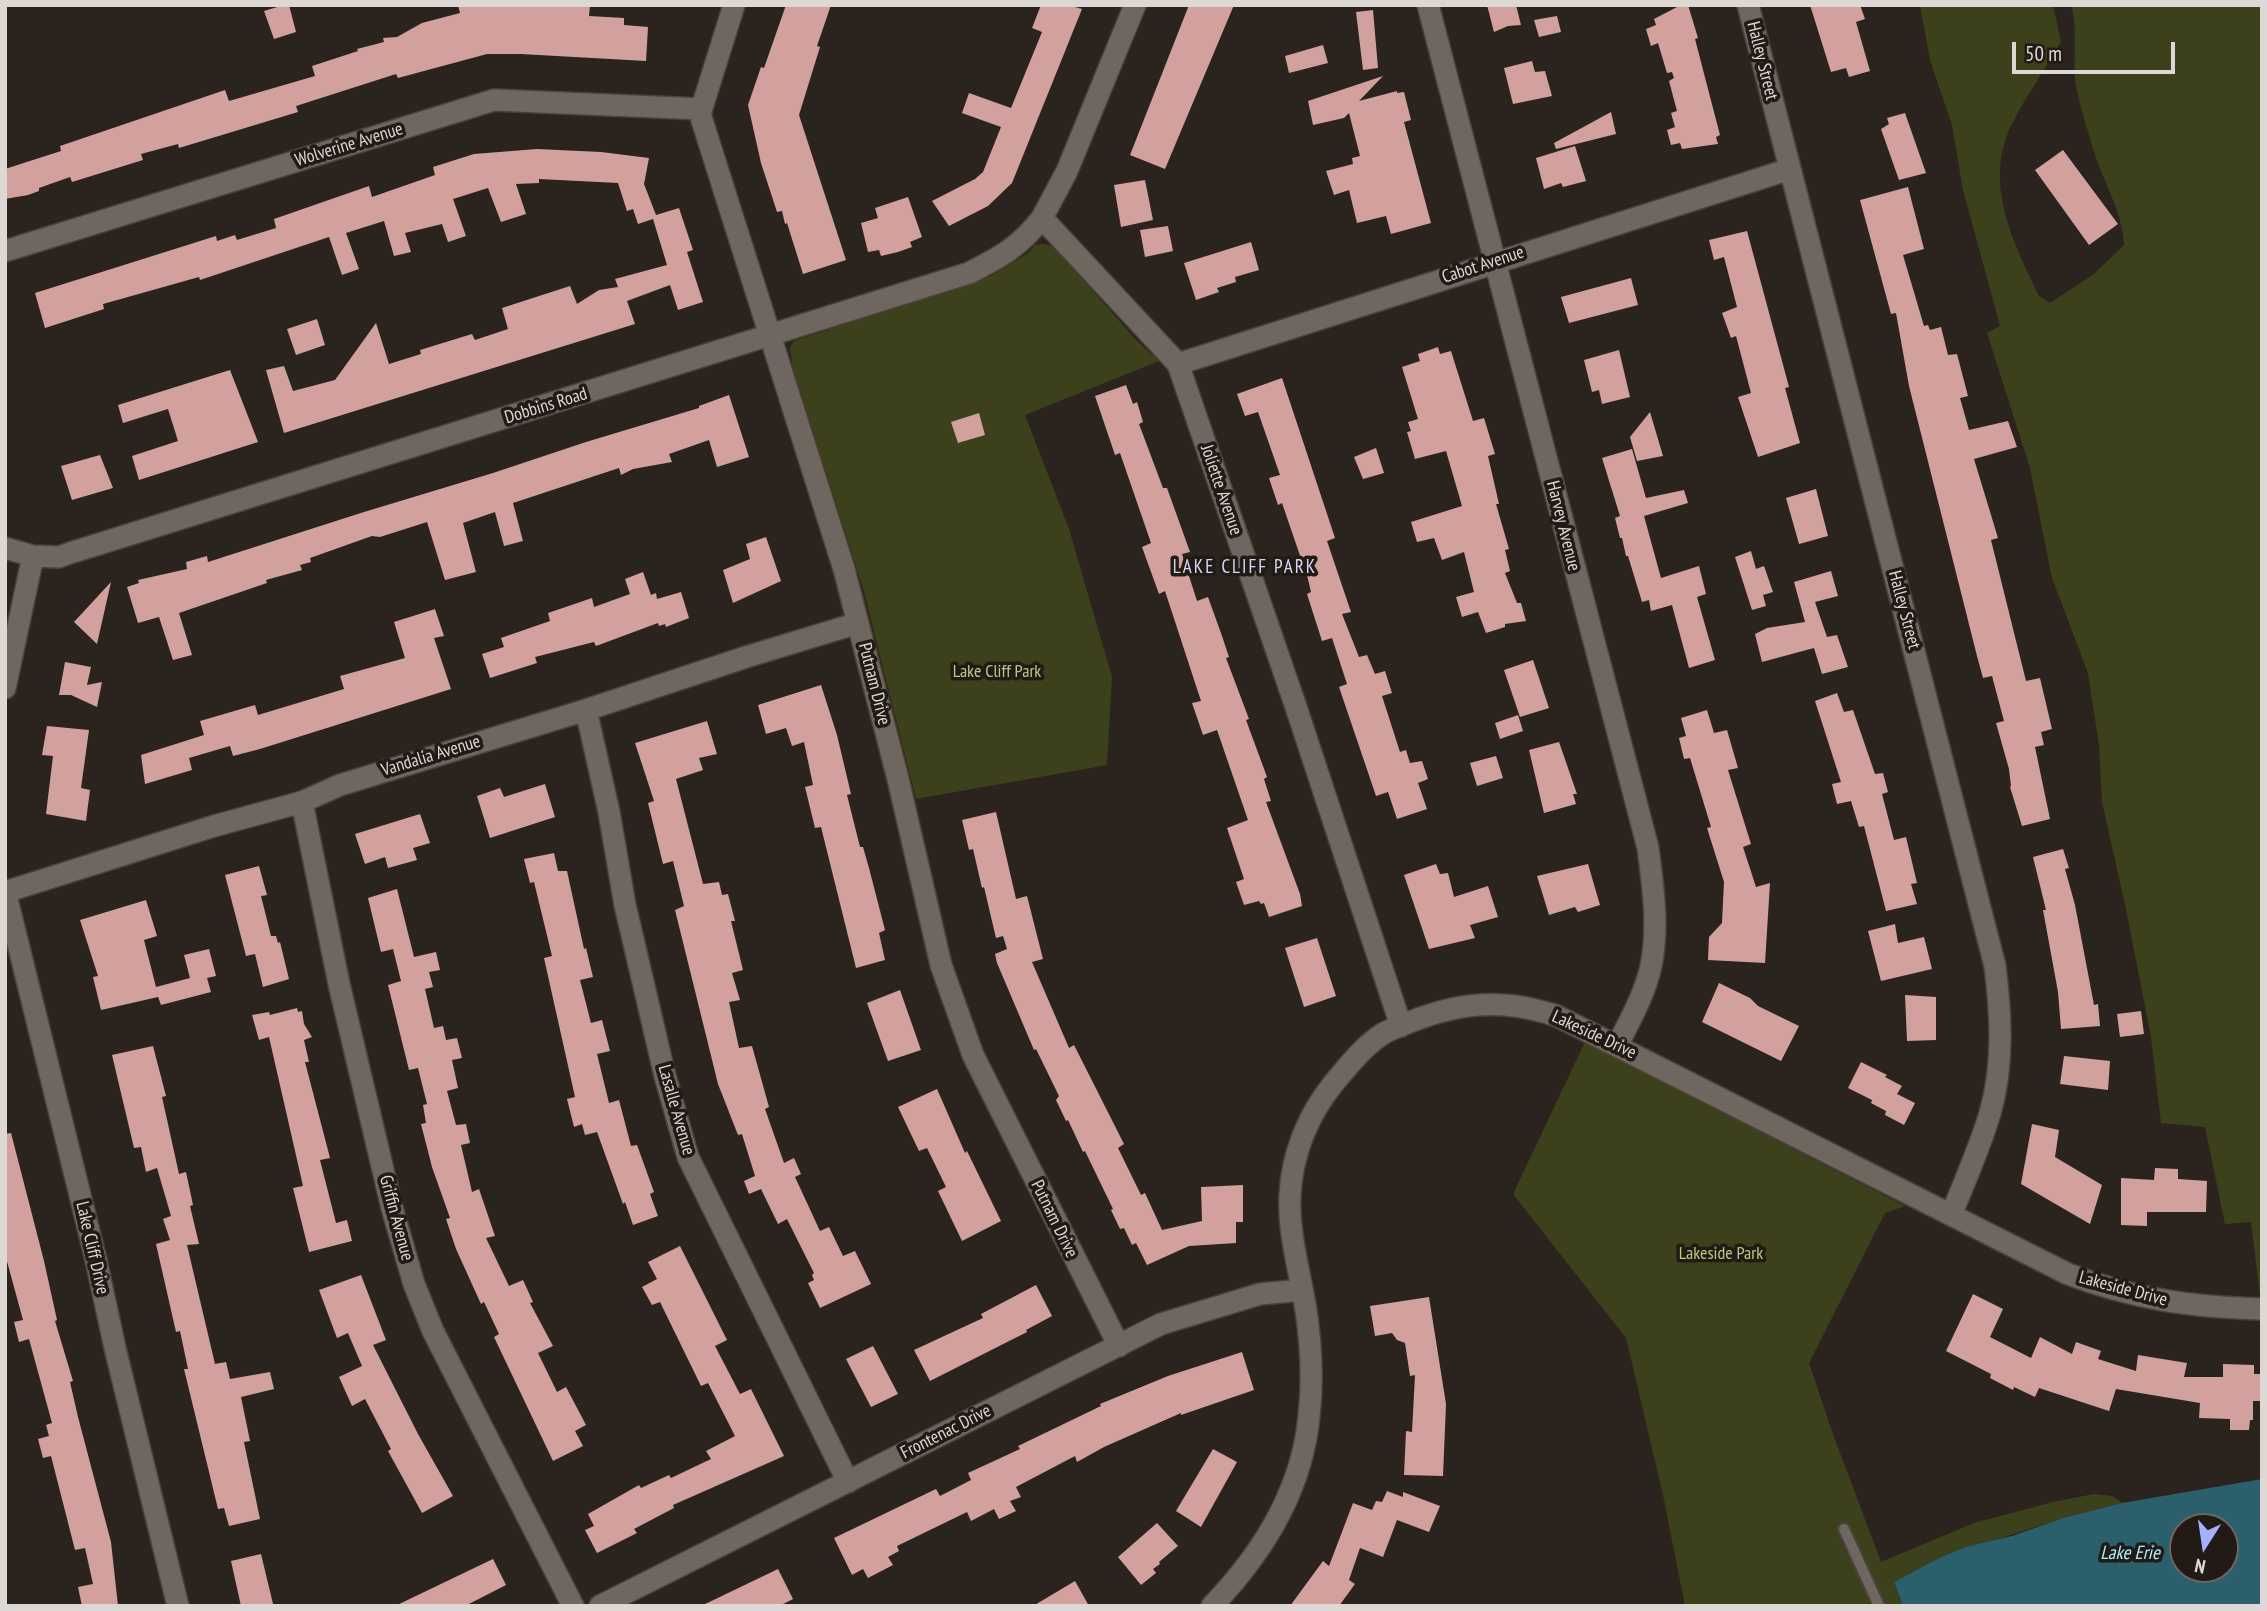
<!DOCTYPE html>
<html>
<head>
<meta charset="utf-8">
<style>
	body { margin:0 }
	#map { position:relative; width:2267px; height:1611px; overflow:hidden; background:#2b241e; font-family:"PT Sans Narrow",sans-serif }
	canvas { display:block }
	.frame { position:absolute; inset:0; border:7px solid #ddd8d4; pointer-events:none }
	.north { position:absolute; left:2169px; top:1513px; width:70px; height:70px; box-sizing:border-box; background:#221b15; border:2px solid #6d6761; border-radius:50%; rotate:192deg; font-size:19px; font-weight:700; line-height:28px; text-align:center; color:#ddd8d4 }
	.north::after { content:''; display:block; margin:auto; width:24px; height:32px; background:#a5b1fc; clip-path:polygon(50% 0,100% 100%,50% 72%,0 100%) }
	.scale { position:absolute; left:2012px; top:42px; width:163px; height:32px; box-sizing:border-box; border:4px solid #ddd8d4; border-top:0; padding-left:9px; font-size:21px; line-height:24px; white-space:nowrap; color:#ddd8d4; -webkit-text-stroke:5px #221b15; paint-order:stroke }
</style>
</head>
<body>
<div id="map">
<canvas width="2267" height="1611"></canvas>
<div class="frame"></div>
<div class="north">N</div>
<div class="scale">50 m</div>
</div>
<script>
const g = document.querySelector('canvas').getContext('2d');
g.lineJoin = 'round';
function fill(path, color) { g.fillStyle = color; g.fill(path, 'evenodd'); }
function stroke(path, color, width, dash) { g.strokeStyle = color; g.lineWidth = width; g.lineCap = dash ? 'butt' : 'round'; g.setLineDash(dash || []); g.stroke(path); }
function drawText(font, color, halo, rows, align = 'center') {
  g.font = font + ' "PT Sans Narrow",sans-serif'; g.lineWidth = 7; g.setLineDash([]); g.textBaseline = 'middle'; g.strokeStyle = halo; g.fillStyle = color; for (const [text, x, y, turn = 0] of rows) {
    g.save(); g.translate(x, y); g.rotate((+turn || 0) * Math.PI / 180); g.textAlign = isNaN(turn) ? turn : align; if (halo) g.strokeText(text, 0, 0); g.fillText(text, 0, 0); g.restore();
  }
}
fill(new Path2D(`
	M1920,5H2053L2061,42C2045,70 2025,97 2011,126C1983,183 2014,244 2039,296L2050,303L2094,274L2124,245C2122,213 2107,188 2096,158C2089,136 2082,113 2077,91C2071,62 2079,33 2071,5H2262V1312L2251,1222L2225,1224L2205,1127L2161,1123L2151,1037L2126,909L2102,802L2099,745L2088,673L2052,578L2030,468L1987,333L2000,326L1963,190L1952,125L1930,60Z
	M1041,244L1050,245L1057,250L1136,340L1159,361L1025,415L1069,529L1112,677L1107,765L916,799L863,588L793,369L790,348L794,341L800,339L991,276L1027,254L1035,245Z
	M1585,1042L1905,1206L1885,1213L1809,1363L1834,1437L1881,1562L1974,1523L2053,1502L2094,1494L2112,1496L2122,1503L2063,1518L1989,1542L1965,1547L1941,1557L1894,1582L1903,1606H1685L1663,1495L1626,1338L1513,1194Z`), '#3c411b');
fill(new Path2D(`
	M2262,1479V1606H1903L1894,1582L1941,1557L1965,1547L2012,1536L2063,1518L2122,1503ZM2183,1527H2225V1569H2183Z`), '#2b5f6b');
fill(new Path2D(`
	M284,5H289L296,32L274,39L264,11Z
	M458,5H590L589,16L624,18V25L648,27L646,61L521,54H487L398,78L396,74L296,106L298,112L179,148L178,144L141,154L143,160L72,182L70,177L39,188V191L28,195L5,199V169L61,151L60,146L225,90L229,101L315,76L312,66L358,51L357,49L384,42L383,38L397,37L422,23L460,13Z
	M786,5H831L817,46L820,47L799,115L846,260L803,274L787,223L785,224L782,211L777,212L761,163L748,105L761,67L764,68Z
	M1041,5H1068L1082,9L1012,183L988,206L949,226L932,201L975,179L983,172L1001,127L962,113L969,93L1011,108L1042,32L1032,28Z
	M1189,5H1234L1165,169L1130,155Z
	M1487,5H1516L1521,25L1508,26L1494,32Z
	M1681,5H1688L1698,38L1695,39L1720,135L1716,137L1718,144L1682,149L1680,143L1671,145L1667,130L1675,127L1671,113L1677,111L1669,81L1674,78L1672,72L1667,73L1658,43L1651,46L1646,29L1656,25L1654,19Z
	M1810,5H1860L1865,19L1856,22L1870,71L1849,77L1846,68L1831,72Z
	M1373,10L1378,68L1363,70L1356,12Z
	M1557,16L1561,32L1539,37L1534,20Z
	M1323,45L1328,63L1289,73L1285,56Z
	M1532,61L1535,72L1545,71L1552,96L1513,104L1504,68Z
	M1383,76L1359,101L1397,91V93L1404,92L1411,120L1404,122L1431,223L1391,234L1386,216L1357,223L1349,190L1334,195L1326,171L1353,164L1352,158L1360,156L1349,113L1344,118L1313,125L1308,101Z
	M1611,112L1616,134L1556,149L1554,143Z
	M1905,113L1926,173L1899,180L1881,129L1889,124L1887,118Z
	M1575,146L1586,181L1563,187L1561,183L1544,189L1536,158Z
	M537,149L601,152L649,158L644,184L656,215L679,208L693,250L687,252L703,302L678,310L670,285L627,301L635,324L284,433L266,370L284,366L293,391L335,380L376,323L389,364L421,354L420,350L472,334L475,340L508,329L502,308L570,286L577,304L599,290L618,287L615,279L667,265L653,219L638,224L633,209L627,211L618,183L539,179V183L516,184L526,214L501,222L488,188L453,199L466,236L448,242L442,224L405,233L411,252L394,256L384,221L346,233L359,269L342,275L329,237L200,280L199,277L103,304L104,309L45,328L35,293L216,236L217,241L235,235L237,240L276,228L274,219L369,186L372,197L435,175L433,167L474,154Z
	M2063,150L2118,224L2089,245L2035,170Z
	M1145,180L1153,220L1121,227L1114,185Z
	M1908,187L1924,249L1903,255L1924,326L1928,325L1930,330L1941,327L1948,355L1957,354L1968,396L1960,398L1969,430L2008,421L2017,447L1974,459L1998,538L1991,540L2026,681L2040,678L2052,729L2041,732L2044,745L2035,747L2050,819L2022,826L2010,787L2011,786L2009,769L1996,723L2004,721L1992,676L1983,678L1977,656L1909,386L1896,313L1891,314L1860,200Z
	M908,197L922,237L910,242L912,247L898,252L881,256L879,250L868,252L861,223L878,218L875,208Z
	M1168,226L1173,251L1145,257L1140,230Z
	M1747,231L1789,387L1785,388L1800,443L1758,457L1738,397L1751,393L1736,336L1731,338L1722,313L1737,307L1724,257L1714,260L1709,240Z
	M1251,242L1259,270L1235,277L1236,282L1217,288L1219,292L1196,300L1184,263Z
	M1631,278L1638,305L1569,323L1561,297Z
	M317,319L325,345L296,355L287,329Z
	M1438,347L1440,354L1451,351L1473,421L1484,418L1495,454L1488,456L1499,504H1496L1509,549L1505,550L1510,571L1505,573L1517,603H1521L1526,621L1505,624V627L1486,633L1478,612L1462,617L1456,597L1474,592L1464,552L1442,560L1434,538L1417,542L1411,522L1462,506L1446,451L1415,459L1407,432L1411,431L1408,422L1418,419L1402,367L1420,361L1418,354Z
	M1619,350L1630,397L1602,404L1599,390L1592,392L1584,360Z
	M230,370L258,442L139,480L132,456L178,441L168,409L123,423L118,405Z
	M1282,378L1335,538L1327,541L1351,612L1342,614L1359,657L1367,655L1375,674L1385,671L1392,693L1382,696L1400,752L1406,750L1410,763L1422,761L1428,779L1418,783L1427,809L1397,819L1388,792L1376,796L1339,687L1347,684L1332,638L1322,641L1307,594L1311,592L1308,579L1282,503L1278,505L1269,478L1280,475L1258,412L1245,416L1237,394Z
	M1126,385L1133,404L1137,402L1143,422L1139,424L1163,488H1167L1190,552L1182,554L1197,601L1208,597L1222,636L1229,657L1226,658L1249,719L1246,720L1267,777L1264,779L1271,801L1266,802L1300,894L1302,906L1269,917L1264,903L1261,904L1259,901L1244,905L1236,882L1244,879L1227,828L1248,820L1217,730L1203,735L1192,703L1201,701L1165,591L1159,594L1142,547L1151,543L1120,453L1115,455L1095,396Z
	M729,395L749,457L717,467L709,440L669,454L672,462L633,469L621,475L619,468L513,503L523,541L504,546L495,512L463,523L476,572L445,580L427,522L380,537L372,536L310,558L311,562L300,565L302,570L266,580L267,583L179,613L192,655L173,660L159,617L138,623L127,587L139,583L138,580L187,569L186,562L207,556L208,562L364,512L493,473L586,442L699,408V406Z
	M1650,412L1663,456L1637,461L1630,437Z
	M979,413L985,435L958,443L951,422Z
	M1376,448L1384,473L1363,479L1354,457Z
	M1632,449L1646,498L1684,490L1688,503L1644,516L1661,578L1699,566L1706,594L1697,597L1715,660L1689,668L1672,605L1651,611L1649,600L1642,602L1628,556H1626L1622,538H1620L1615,518L1620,516L1602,458Z
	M100,455L113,488L72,500L61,466Z
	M1816,489L1828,536L1799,544L1786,498Z
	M766,537L781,581L733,603L723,570L750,559L746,544Z
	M1751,551L1756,569L1764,566L1773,592L1763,595L1766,606L1752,610L1735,557Z
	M1831,571L1838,596L1815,602L1827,637L1837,635L1848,667L1822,674L1814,648L1762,662L1755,634L1767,628L1805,622L1794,582Z
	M643,572L651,595L656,593L657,599L681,592L689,618L666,627L665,624L659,626L658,623L596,646L594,642L535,657L537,663L490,678L482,654L504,647L501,638L550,621L548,613L592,598L594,607L630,594L625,579Z
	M111,582L97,644L74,622Z
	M435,609L444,636L434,638L451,689L260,749L233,756L230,746L189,758L192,770L145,784L141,755L204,735L200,721L255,705L258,715L344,689L340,676L405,658L394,622Z
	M1533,660L1549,708L1520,717L1504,670Z
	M65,662L91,667L87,685L102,682L97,707L71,695H59Z
	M821,685L837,735L851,794L847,795L860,847H863L869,868L885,930L879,933L885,960L856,968L821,827L815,828L805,787L813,785L804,742L792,746L786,728L766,734L758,705Z
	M1837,693L1844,712L1853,710L1875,774L1883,773L1888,792L1882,794L1894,840L1906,837L1917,883L1911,884L1917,904L1886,911L1864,826L1859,827L1851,801L1837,804L1832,784L1841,782L1815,701Z
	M1707,710L1714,733L1727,730L1738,768L1728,770L1751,844L1743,847L1756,887L1770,883L1765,963L1708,960L1709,937L1722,923L1724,882L1707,828L1711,827L1690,758L1684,759L1679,738L1686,736L1681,718Z
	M1518,715L1523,731L1500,739L1495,723Z
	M707,721L717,754L699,758L703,770L676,779L703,884L719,882L722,895L728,894L735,921H731L743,970L732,973L740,1000L729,1002L739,1048L752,1046L769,1107L765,1109L784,1163L794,1158L801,1174L795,1177L820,1231L829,1227L843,1256L855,1251L871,1284L820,1308L808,1283L814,1280L812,1275L814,1273L787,1219L778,1224L761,1189L749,1194L744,1181L755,1176L742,1134L738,1135L718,1084L675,910L684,906L673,861L663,864L648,803L654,801L635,743Z
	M47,726L89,730L81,788L90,790L86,821L46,814L53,756L42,755Z
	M1559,742L1577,794H1573L1576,804L1544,813L1529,750Z
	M1496,756L1503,778L1477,786L1470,763Z
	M545,784L555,817L490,838L477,796L500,788L504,797Z
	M996,812L1016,899L1027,896L1043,959L1032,962L1069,1048L1074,1045L1124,1144L1118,1148L1141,1195L1145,1193L1162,1230L1202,1221L1201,1187L1243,1185V1222H1236V1243L1189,1246L1147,1265L1136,1243L1132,1245L1124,1228L1120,1229L1111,1210L1113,1209L1085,1151L1083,1152L1068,1120L1066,1121L1056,1100L1059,1096L1036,1049L1034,1050L997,963L995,954L1007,949L1003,936L996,938L984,887L982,888L973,849L969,850L962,820Z
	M420,814L430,843L413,848L417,860L388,868L385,857L365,864L355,834Z
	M2063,849L2069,868L2065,869L2075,905L2094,1005L2098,1004L2100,1026L2061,1029L2058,992L2043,910H2046L2033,857Z
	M554,853L558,871H567L584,949L586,948L593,977L580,980L591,1023L602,1020L610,1051L597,1054L609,1103L619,1100L631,1146L637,1145L654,1192L650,1194L658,1216L633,1225L625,1202L623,1204L597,1132L585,1135L582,1124L574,1127L567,1099L575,1097L544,958L552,956L534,882L530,883L524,859Z
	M1436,864L1440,874L1448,873L1454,897L1488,886L1498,917L1470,925L1475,938L1429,949L1404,875Z
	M1588,864L1600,905L1578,912L1575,907L1549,915L1537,876Z
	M259,866L267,895L261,896L271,936H276L278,943L280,942L289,979L263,987L255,954L246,956L225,875Z
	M397,889L414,957L436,952L440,970L429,972L433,987L425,989L434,1028L443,1026L446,1040L457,1038L462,1058L452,1060L458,1088L447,1091L456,1125L466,1124L470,1143L461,1145L472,1192L479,1189L495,1236L486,1238L509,1286L523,1280L533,1302L530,1303L553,1346L538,1353L557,1392L566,1387L586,1425L575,1431L583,1446L553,1461L494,1337L499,1334L484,1302L481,1304L456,1249L446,1219L450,1218L432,1167L421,1124L426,1123L423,1105L427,1104L418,1068L409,1070L388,985L401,981L393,949L381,952L368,898Z
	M146,900L157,936L144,940L156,987L190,978L184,955L209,949L216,976L207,978L211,992L161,1005L157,994L158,997L101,1010L93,977L98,976L80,920Z
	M1895,924L1898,943L1924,937L1932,969L1881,981L1868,931Z
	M1317,938L1336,996L1304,1007L1285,948Z
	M1719,983L1750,998L1758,1006L1799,1026L1781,1061L1702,1022Z
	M900,990L921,1050L888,1061L867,1003Z
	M1905,995L1936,997V1040L1907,1041Z
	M297,1008L298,1012L302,1011L304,1024L312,1037L304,1040L309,1062H305L330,1158L320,1160L336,1223L347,1220L352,1241L309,1252L293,1188L303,1186L269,1037L259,1040L252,1015L269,1012L270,1015Z
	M2141,1011L2144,1034L2120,1037L2117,1014Z
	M153,1046L166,1096L162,1097L179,1174L186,1172L193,1205L190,1206L199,1244L187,1245L215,1364L226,1362L230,1379L270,1372L274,1389L241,1397L250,1441L244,1442L260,1519L229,1526L224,1508L218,1509L184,1369H188L180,1331L176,1332L156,1244L170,1240L163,1219L171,1216L157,1168L146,1172L141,1147L134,1148L112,1055Z
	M2064,1056L2110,1061L2108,1090L2060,1084Z
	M1861,1062L1887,1075L1885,1077L1902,1086L1897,1094L1915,1103L1904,1125L1885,1115L1886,1111L1871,1103L1872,1100L1848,1088Z
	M937,1089L965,1153L967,1151L1001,1221L962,1241L938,1191L946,1187L927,1148L919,1151L898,1107Z
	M2032,1124L2059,1130L2055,1157L2102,1185L2090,1224L2021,1184Z
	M11,1133L44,1261L57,1320L55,1321L73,1381L70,1382L78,1417L111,1542L118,1606H82L78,1587L93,1584L85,1548L75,1550L51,1456L43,1458L38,1439L49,1436L46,1425L52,1423L29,1339L19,1342L14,1322L23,1320L5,1254V1134Z
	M2155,1168L2178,1169V1179L2207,1181L2206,1212H2147V1226L2121,1225V1178L2154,1180Z
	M680,1246L727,1340L715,1346L740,1394L751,1389L784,1456L673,1505L674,1508L634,1529L637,1533L597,1553L585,1530L594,1526L588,1514L639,1485L641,1488L669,1475L671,1478L711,1459L706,1451L735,1436L708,1383L701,1386L660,1302L652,1305L642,1287L657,1279L648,1262Z
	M361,1275L386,1340L373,1345L418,1434L453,1496L422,1513L388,1451L391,1449L365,1399L352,1406L339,1377L362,1366L348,1333L337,1338L319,1290Z
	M1036,1285L1052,1316L1026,1330L1027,1332L930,1381L914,1350L983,1318L981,1314Z
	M1973,1294L2003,1309L1990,1337L2031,1358L2040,1337L2072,1354L2076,1342L2101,1351L2098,1359L2136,1371L2138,1355L2187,1363L2184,1377H2223V1364L2254,1365V1374H2262V1401H2253V1420H2250L2249,1430H2230V1419L2199,1418L2200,1403L2116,1389L2109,1411L2039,1388L2035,1397L2014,1387L2013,1390L1990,1378L1991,1374L1946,1351Z
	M1429,1297L1446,1404L1443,1476L1404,1475L1406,1431L1412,1432L1415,1375L1410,1376L1405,1343L1397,1340L1392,1333L1375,1336L1370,1306Z
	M873,1346L898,1394L871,1407L846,1359Z
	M1242,1352L1254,1390L1181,1415V1413L1104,1447L1077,1462L1075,1456L1016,1487L1021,1497L1010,1501L1016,1511L999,1519L994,1509L971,1521L967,1512L897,1546L899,1551L888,1557L893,1565L868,1578L863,1569L852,1575L834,1538L936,1489L940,1496L971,1480L968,1473L1020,1449L1018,1446L1101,1406L1100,1404L1168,1376Z
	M1213,1449L1237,1462L1201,1527L1176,1511Z
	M1387,1491L1403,1497V1492L1440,1506L1429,1532L1397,1520L1383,1557L1360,1548L1349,1580L1355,1584L1339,1606H1290L1323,1561L1329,1566L1353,1503L1372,1510L1376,1501L1382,1502Z
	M1157,1523L1178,1546L1159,1562L1160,1564L1153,1569L1156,1573L1141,1585L1118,1557Z
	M261,1554L273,1604L241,1606L231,1561Z
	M493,1559L506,1585L465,1606H395Z
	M778,1569L793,1599L779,1606H701Z
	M1075,1581L1089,1606H1033Z`), '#d2a19e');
const lane = new Path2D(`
	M1844,1529L1879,1606`);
const street = new Path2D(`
	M734,5L700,114L844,569L898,779L941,965L973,1055L1119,1346
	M1135,5L1067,171L1042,218L1178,364L1296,707L1401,1026
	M1428,5L1648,848C1653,887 1659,926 1651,966C1645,994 1630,1020 1617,1046
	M1748,5L1995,966C2001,1014 2004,1065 1990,1113C1980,1147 1965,1181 1951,1215
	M5,251L494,100L702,109
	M1178,364L1790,169
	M5,548L33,556L5,688
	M33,556L59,557L70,553L969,273C1001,257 1019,247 1042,218
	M586,710L609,812L625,905L665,1076L688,1157L848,1482
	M302,802L339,984L392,1208L414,1284L433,1331L573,1606
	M5,891L96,1260L115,1348L178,1606
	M5,892L214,826L302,802L340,785L586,710L746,657L858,623
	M600,1606L1161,1324L1260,1294L1302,1290
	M1212,1606C1263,1553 1302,1491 1309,1416C1313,1382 1311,1344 1306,1310C1300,1273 1288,1233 1290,1195C1292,1154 1308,1115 1333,1084C1348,1066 1362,1048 1381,1035C1390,1029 1401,1026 1410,1022C1442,1009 1479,1001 1514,1006C1528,1007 1542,1012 1555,1015L2068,1274C2134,1299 2191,1307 2261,1309`);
stroke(lane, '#48433d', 14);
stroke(street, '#48433d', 24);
stroke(lane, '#6f675f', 10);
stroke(street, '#6f675f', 21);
drawText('18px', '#ddd8d4', '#221b15', [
	["Halley Street",1762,61,76],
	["Wolverine Avenue",349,145,-17],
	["Cabot Avenue",1483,265,-18],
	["Dobbins Road",546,406,-17],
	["Joliette Avenue",1221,490,71],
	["Harvey Avenue",1563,526,76],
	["Halley Street",1904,610,75],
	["Putnam Drive",874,684,76],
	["Vandalia Avenue",431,756,-17],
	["Lakeside Drive",1594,1035,25],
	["Lasalle Avenue",676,1110,74],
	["Griffin Avenue",396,1218,75],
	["Putnam Drive",1054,1219,64],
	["Lake Cliff Drive",92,1248,77],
	["Lakeside Drive",2123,1289,15],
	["Frontenac Drive",946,1432,-27]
]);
drawText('18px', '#bbc683', '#221b15', [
	["Lake Cliff Park",997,672],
	["Lakeside Park",1721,1254]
]);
g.letterSpacing = '2px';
drawText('19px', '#d3d9f6', '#221b15', [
	["LAKE CLIFF PARK",1245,568]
]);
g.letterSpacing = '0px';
drawText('italic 19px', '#aaeefe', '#221b15', [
	["Lake Erie",2130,1554]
]);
</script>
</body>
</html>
